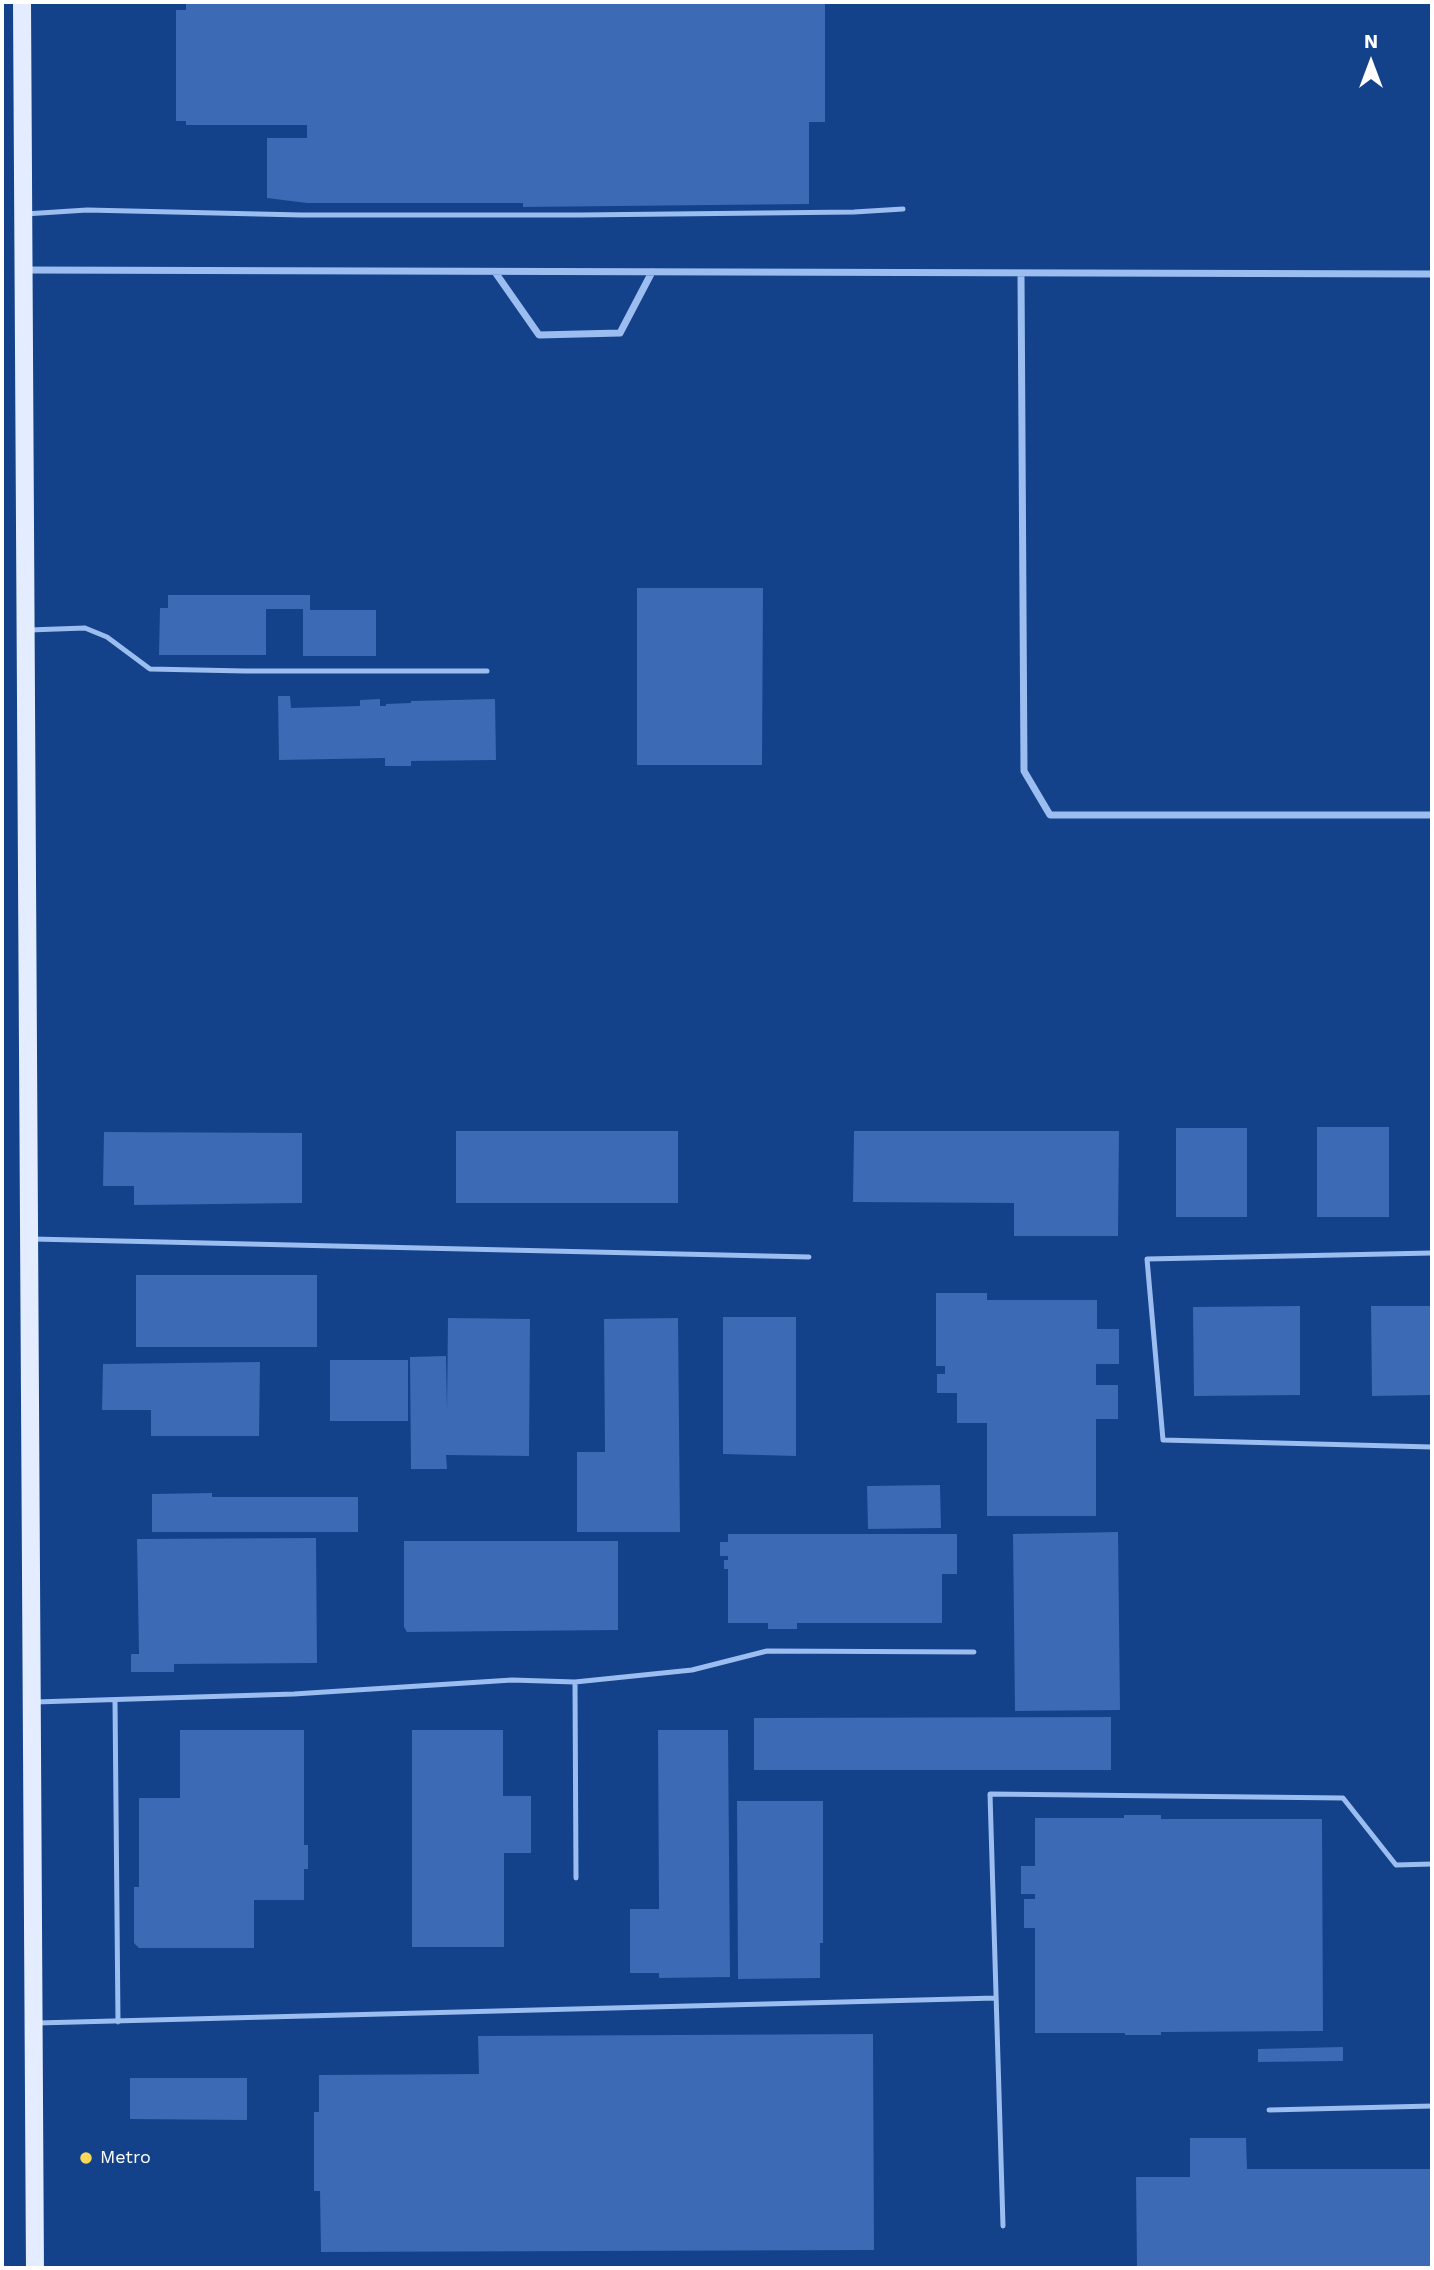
<!DOCTYPE html>
<html>
<head>
<meta charset="utf-8">
<style>
	body { margin:0 }
	#map { position:relative; width:1434px; height:2270px; overflow:hidden; background:#13418a; font-family:"Work Sans",sans-serif }
	canvas { display:block }
	.frame { position:absolute; inset:0; border:4px solid #fff; pointer-events:none }
	.north { position:absolute; left:1336px; top:28px; width:70px; height:70px; -webkit-text-stroke:5px #13418a; paint-order:stroke; rotate:0deg; font-size:19px; font-weight:700; line-height:28px; text-align:center; color:#fff }
	.north::after { content:''; display:block; margin:auto; width:24px; height:32px; background:#fff; clip-path:polygon(50% 0,100% 100%,50% 72%,0 100%) }
</style>
</head>
<body>
<div id="map">
<canvas width="1434" height="2270"></canvas>
<div class="frame"></div>
<div class="north">N</div>
</div>
<script>
const g = document.querySelector('canvas').getContext('2d');
g.lineJoin = 'round';
function fill(path, color) { g.fillStyle = color; g.fill(path, 'evenodd'); }
function stroke(path, color, width, dash) { g.strokeStyle = color; g.lineWidth = width; g.lineCap = dash ? 'butt' : 'round'; g.setLineDash(dash || []); g.stroke(path); }
function drawText(font, color, halo, rows, align = 'center') {
  g.font = font + ' "Work Sans",sans-serif'; g.lineWidth = 7; g.setLineDash([]); g.textBaseline = 'middle'; g.strokeStyle = halo; g.fillStyle = color; for (const [text, x, y, turn = 0] of rows) {
    g.save(); g.translate(x, y); g.rotate((+turn || 0) * Math.PI / 180); g.textAlign = isNaN(turn) ? turn : align; if (halo) g.strokeText(text, 0, 0); g.fillText(text, 0, 0); g.restore();
  }
}
fill(new Path2D(`
	M340,2H825V122H809V204L523,207V203H307L267,198V138H307V125H186V121H176V10H186V3Z
	M637,588H763L762,765H637Z
	M168,595H310V610H376V656H303V609H266V655H159L160,608H168Z
	M278,696H290L291,708L360,706V700L380,699V706H386V704L411,703V701L495,699L496,760L411,761V766H385V758L279,760Z
	M1317,1127H1389V1217H1317Z
	M1176,1128H1247V1217H1176Z
	M456,1131H678V1203H456Z
	M854,1131H1119L1118,1236H1014V1203L853,1202Z
	M104,1132L302,1133V1203L134,1205V1186H103Z
	M136,1275H317V1347H136Z
	M936,1293H987V1300H1097V1329H1119V1364H1096V1385H1118V1419H1096V1516H987V1423H957V1393H937V1374H945V1366H936Z
	M1300,1306V1395L1194,1396L1193,1307Z
	M1371,1306H1432V1395L1372,1396Z
	M723,1317H796V1456L723,1454Z
	M448,1318L530,1319L529,1456L446,1455L447,1469H411L410,1357L446,1356L447,1410Z
	M678,1318L680,1532H577V1452H605L604,1319Z
	M330,1360H408V1421H330Z
	M260,1362L259,1436H151V1410H102L103,1364Z
	M940,1485L941,1528L868,1529L867,1486Z
	M212,1493V1497H358V1532H152V1494Z
	M1118,1532L1120,1710L1015,1711L1013,1534Z
	M728,1534H957V1574H942V1623H797V1629H768V1623H728V1569H724V1560H728V1556H720V1542H728Z
	M316,1538L317,1663L174,1664V1672H131V1654H139L137,1539Z
	M404,1541H618V1630L407,1632L404,1627Z
	M1111,1717V1770H754V1718Z
	M180,1730H304V1845H308V1869H304V1900H254V1948H139L134,1943V1887H139V1798H180Z
	M412,1730H503V1796H531V1853H504V1947H412Z
	M658,1730H728L730,1977L659,1978V1973H630V1909H659Z
	M737,1801H823V1943H820V1978L738,1979Z
	M1124,1815H1161V1819H1322L1323,2031L1161,2032V2035H1125V2033H1035V1928H1024V1899H1035V1894H1021V1866H1035V1818H1124Z
	M873,2034L874,2250L321,2252L320,2191H314V2112H319V2075L479,2074L478,2036Z
	M1343,2047V2061L1258,2062V2049Z
	M130,2078H247V2120L130,2119Z
	M1190,2138H1246L1247,2169H1432V2268H1137L1136,2177H1190Z`), '#3c6ab4');
stroke(new Path2D(`
	M25,214L87,210L301,215H580L854,212L903,209
	M29,630L85,628L107,637L150,669L245,671H487
	M33,1239L809,1257
	M1432,1253L1147,1259L1163,1440L1432,1447
	M575,1682L576,1878
	M115,1700L118,2022
	M35,1702L294,1694L512,1680L575,1682L692,1670L767,1651L974,1652
	M37,2023L996,1998
	M1269,2110L1432,2106
	M1003,2226L990,1794L1343,1798L1396,1865L1432,1864`), '#9bbdf0', 5);
stroke(new Path2D(`
	M26,270L1432,274
	M495,272L539,335L620,333L652,272
	M1021,274L1024,771L1050,815H1432`), '#9bbdf0', 7);
stroke(new Path2D(`
	M22,2L35,2268`), '#e4edff', 18);
for (const [x, y, r, color] of [
	[86,2158,7,"#ffd85a"]
]) { const dot = new Path2D(); dot.arc(x, y, r, 0, 2 * Math.PI); g.fillStyle = color; g.fill(dot); stroke(dot, '#13418a', 2.5); }
drawText('18px', '#fff', '#13418a', [
	["Metro",100,2158]
], 'left');
</script>
</body>
</html>
